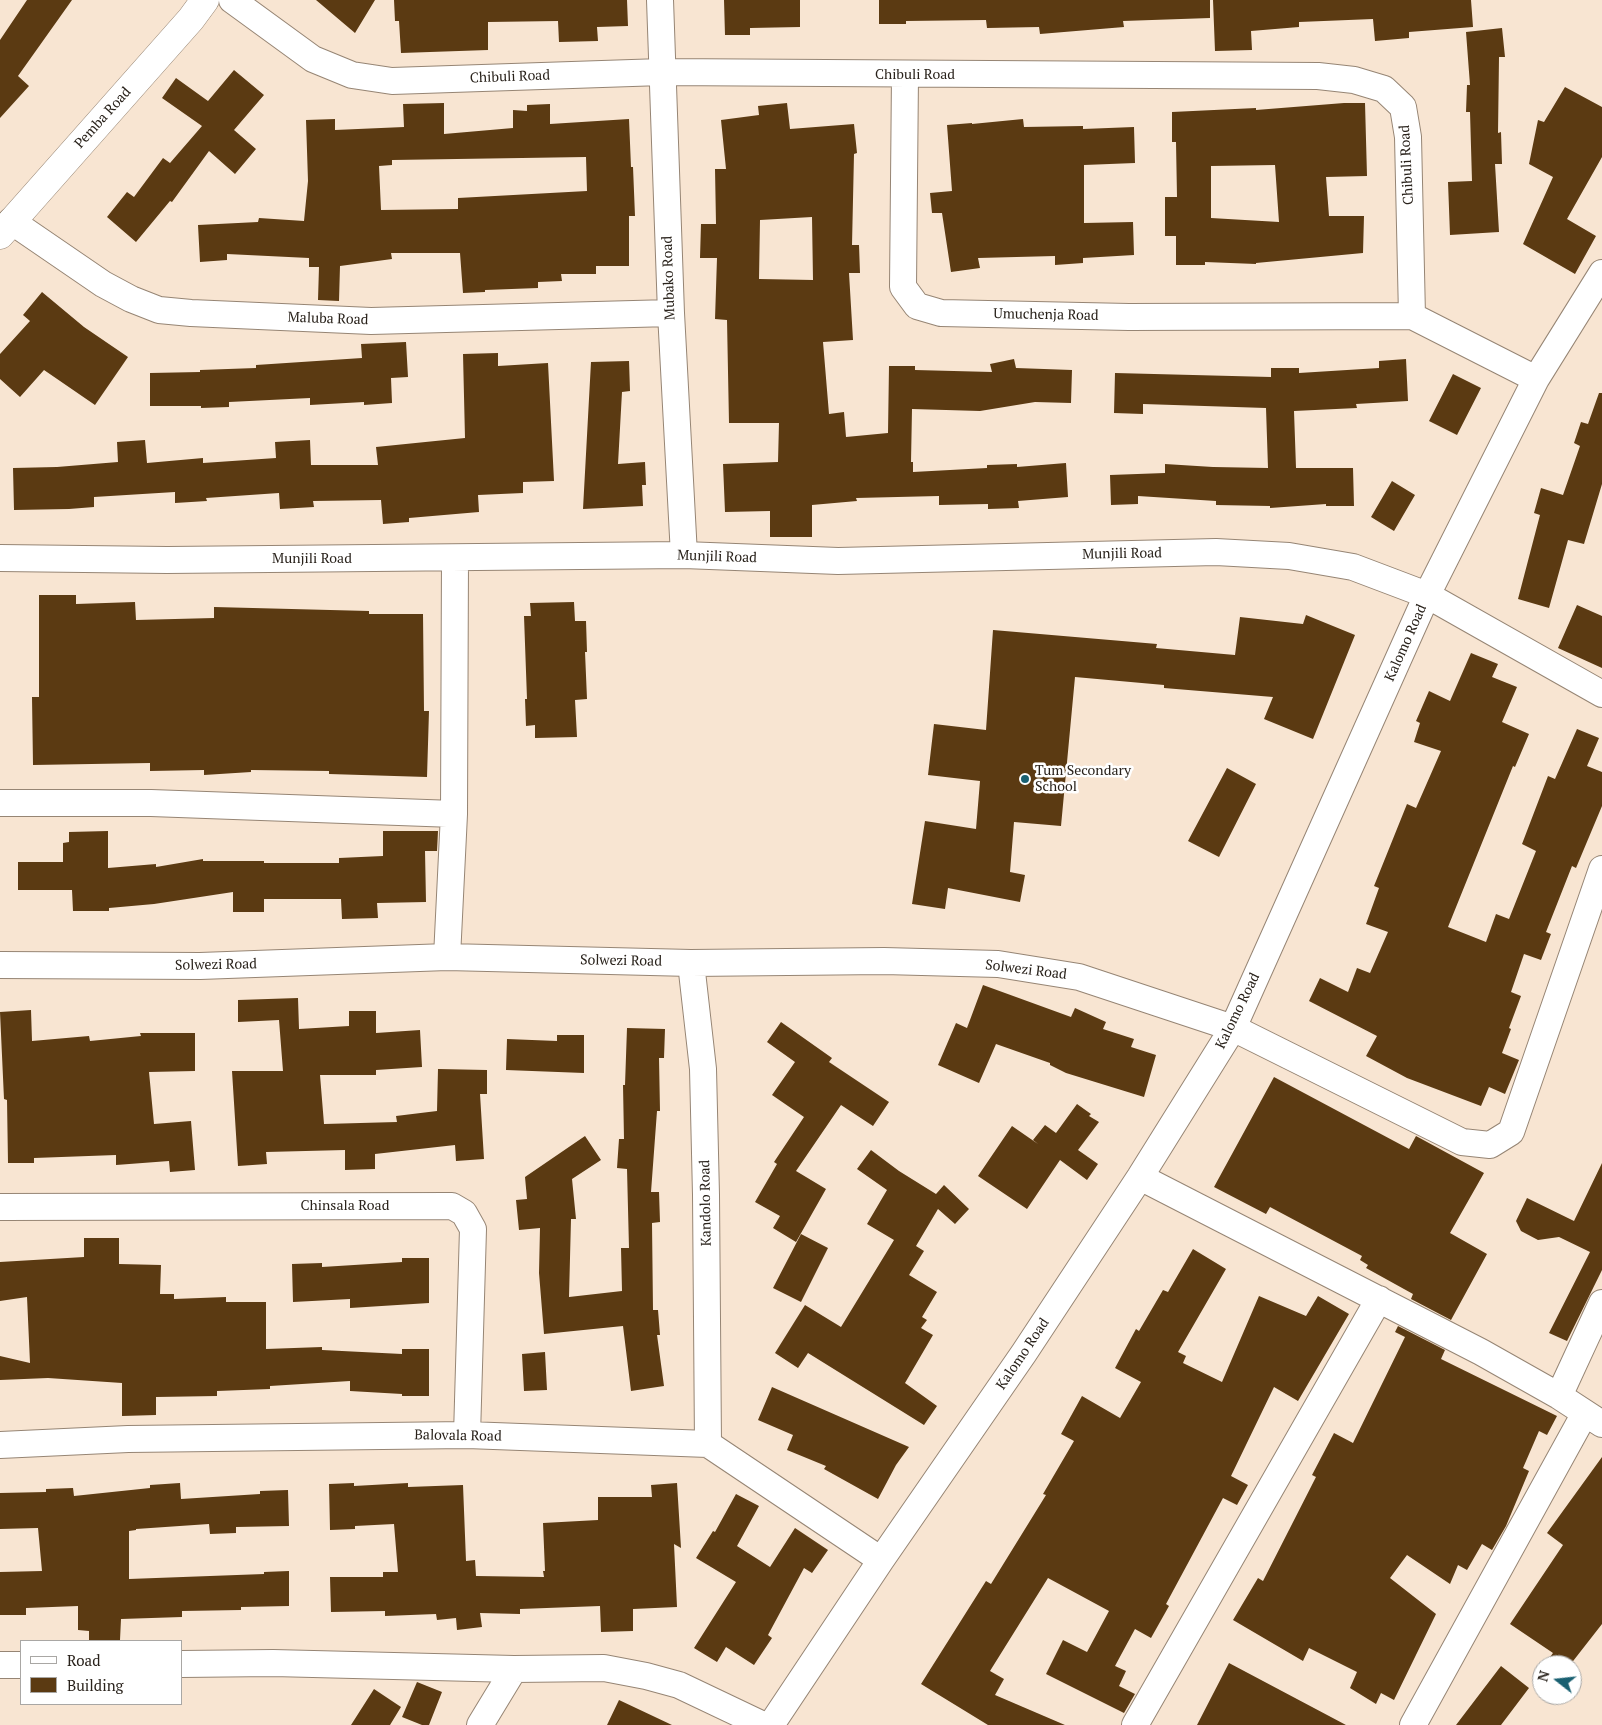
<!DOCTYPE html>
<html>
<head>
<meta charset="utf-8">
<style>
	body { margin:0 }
	#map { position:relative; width:1602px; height:1725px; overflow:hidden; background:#f8e5d2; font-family:"PT Serif",serif }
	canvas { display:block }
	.legend { position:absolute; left:20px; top:1640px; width:162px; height:65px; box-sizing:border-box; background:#fff; border:1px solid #a9a7a4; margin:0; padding:6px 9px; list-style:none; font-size:15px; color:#29221b }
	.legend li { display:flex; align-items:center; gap:10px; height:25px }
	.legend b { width:25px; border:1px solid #a9a7a4 }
	.north { position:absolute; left:1532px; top:1655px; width:50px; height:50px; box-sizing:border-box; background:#fff; border:1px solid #a9a7a4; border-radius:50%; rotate:286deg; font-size:14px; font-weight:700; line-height:20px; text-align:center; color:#29221b }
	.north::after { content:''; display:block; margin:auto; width:18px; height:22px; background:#196071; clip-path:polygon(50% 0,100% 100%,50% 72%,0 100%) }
</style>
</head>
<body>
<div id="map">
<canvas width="1602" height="1725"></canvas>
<ul class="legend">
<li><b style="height:6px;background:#fff"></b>Road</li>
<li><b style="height:14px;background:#5b3a12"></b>Building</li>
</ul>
<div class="north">N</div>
</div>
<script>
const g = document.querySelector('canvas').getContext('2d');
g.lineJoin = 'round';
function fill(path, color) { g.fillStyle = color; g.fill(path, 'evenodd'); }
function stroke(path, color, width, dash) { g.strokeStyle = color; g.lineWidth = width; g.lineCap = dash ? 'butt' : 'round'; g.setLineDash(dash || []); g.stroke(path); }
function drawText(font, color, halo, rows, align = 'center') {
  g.font = font + ' "PT Serif",serif'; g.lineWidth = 5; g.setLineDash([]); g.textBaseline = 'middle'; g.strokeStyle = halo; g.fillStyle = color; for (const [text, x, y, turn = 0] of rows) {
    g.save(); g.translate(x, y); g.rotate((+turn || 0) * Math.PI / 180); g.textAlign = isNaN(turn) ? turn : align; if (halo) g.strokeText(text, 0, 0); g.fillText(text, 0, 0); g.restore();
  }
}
fill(new Path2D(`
	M27,0H72L18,76L29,86L0,118V40Z
	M316,0H375L355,33Z
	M394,0H627L628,26L597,27L598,41L559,42L558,21L488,22V50L401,53L399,21H395Z
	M724,0H800V27L750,28V35H725Z
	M879,0H1210V18L1123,21L1124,27L1040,34L1039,27L987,28L986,20L906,21V24H879Z
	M1213,0H1471L1473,27L1409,32V38L1375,41L1373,19L1299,22V27L1251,31L1252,50L1215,51Z
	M1502,28L1505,57H1499L1498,133L1501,132L1502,164H1495L1499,232L1450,235L1448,182L1472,181L1470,112H1466L1467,85H1470L1466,32Z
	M234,70L264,95L234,130L256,149L235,174L209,151L172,202L170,201L136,242L107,217L127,192L134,197L163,158L170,163L202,126L162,98L176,78L208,101Z
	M1565,87L1602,107V157L1567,219L1596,236L1575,274L1523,244L1553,177L1529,164L1538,120L1544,122Z
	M444,103V134L513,128V110L527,111V105L550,104V124L629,119L631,167H633L635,216H629V266H596V274H561L562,281L538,282V288L485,290V292L463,293L460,253H391L392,259L340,266L339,301L318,300L319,267H309V258L227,254V260L200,262L198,225L258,222L259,218L304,221L308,181L306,120L335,119V130L404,127L403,104ZM586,157L587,191L458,198V209L381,210L379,166L392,165V160Z
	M787,103L790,129L854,124L857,153L854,154L852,245H859L860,273H849L853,340L823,342L829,414L844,412L846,437L888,433L889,366H915V370L992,372L990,364L1014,359L1016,368L1072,370L1071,403L1035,402L980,411L912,409L911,462H913V472L987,468V465L1017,464V467L1066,463L1068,497L1018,501L1019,508L988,509V504L939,505V496L856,498L857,501L812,505V537H770V511L725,512L723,464L778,462L779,423H729L727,320L715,319L717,258H700L701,224H716L715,169H726L721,120L759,115L758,106ZM812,217L813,280L759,279L760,220Z
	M1344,103H1365L1367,176L1326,177L1329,216H1364L1363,253L1256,263V264L1205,262V265H1176V236H1165V197H1177L1176,142H1172V112L1256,108V110ZM1275,165L1279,222L1211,218V166Z
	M1023,119L1024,127L1083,126V129L1134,127L1135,163L1084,165V223L1133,222L1134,255L1083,258V263L1055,265V256L978,258L980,268L951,272L942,213H932L930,193L952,191L947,125L972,123V124Z
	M42,292L84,327L128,357L95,405L44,370L20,397L0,379V354L30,321L23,315Z
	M406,342L408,377L391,378L392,403L364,405V402L310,405V398L229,402V407L201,408V406H150V373L200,372V370L256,368V365L362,358L361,344Z
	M498,353V366L548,363L554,481L523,482V493L478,495L479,512L409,518V522L383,524L381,500L313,501L314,507L280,509L279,493L206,498L207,501L175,503V492L94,497V507L69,509L14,510L13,468L57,467L118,462L117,442L145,440L147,463L203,458V463L276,458L275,442L310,440L311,465H378L376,447L465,438L463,354Z
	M1406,359L1408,401L1356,404L1357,408L1294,411L1296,468H1353L1354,506H1326V504L1270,508V506L1216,505V501L1138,496V504L1111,505L1110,475L1165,473V464L1213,467L1268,468L1266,408L1143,404V414L1114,413L1115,373L1271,377V368H1299V373L1379,368V361Z
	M629,361L630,391L622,392L618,464L645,462L646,485H642L643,506L583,509L591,362Z
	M1453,374L1481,388L1457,435L1429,421Z
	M1599,393H1602V484L1584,544L1568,540L1549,608L1518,599L1540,515L1534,513L1541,488L1563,495L1580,446L1574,443L1581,422L1588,424Z
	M1392,481L1415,495L1394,531L1371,517Z
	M39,595H76V604L135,602L136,620L214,618V607L369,611V614H423L424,711H429L427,777L329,774V771L251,770V772L204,775V770L150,771V763L33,765L32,697H39Z
	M574,602L575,621H586L587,652H585L587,699L575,700L577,737L535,738V725L526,726L525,699H527L524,616H531L530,603Z
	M1577,605L1602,616V668L1558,648Z
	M1306,615L1355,635L1313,739L1264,719L1273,697L1164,688V685L1075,677L1061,826L1014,822L1010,872L1025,875L1020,902L948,888L945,909L912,904L925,821L976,829L980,781L928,775L934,724L986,730L993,630L1157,644L1156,648L1235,655L1240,617L1303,624Z
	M1471,653L1498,664L1492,677L1517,687L1502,722L1529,734L1515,767L1513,766L1448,927L1486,942L1496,914L1509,919L1536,851L1522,844L1548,776L1555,779L1577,729L1599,738L1587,766L1602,772V806L1576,868L1572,866L1546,932L1551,934L1541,960L1524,954L1511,992L1521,996L1509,1028L1511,1029L1502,1053L1519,1060L1505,1094L1489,1087L1481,1106L1407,1078L1366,1056L1377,1036L1309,1001L1320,978L1348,992L1357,968L1370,973L1388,932L1366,924L1379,888L1374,886L1407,804L1416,808L1441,751L1414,742L1420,723L1416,721L1429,691L1450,701Z
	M1227,768L1256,784L1219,857L1188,841Z
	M108,831V868L156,864V867L203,859V861H264V863H339V858L383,856V831H438L437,851H425L426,902L377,903L378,918L342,919L341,899H264V912H233V892L154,904L109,908V911H73L72,890H18V862H63V843L69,842V832Z
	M983,985L1071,1017L1075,1008L1106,1022L1103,1029L1134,1039L1131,1047L1156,1055L1144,1097L1066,1073L1050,1065V1063L996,1044L979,1083L938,1065L956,1023L967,1028Z
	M298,998L299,1029L349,1026V1011H376V1033L420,1030L422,1067L376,1070V1075H320L324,1124L397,1122L396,1116L437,1111L438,1069L487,1070V1094H480L484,1159L456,1161L455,1145L375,1154V1169L345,1170V1150L266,1152L267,1164L238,1166L232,1071H283L279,1020L238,1022V1000Z
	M31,1010L32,1041L89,1036L90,1041L141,1036L140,1033H195V1071L149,1072L154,1124L191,1121L195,1170L170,1172L169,1161L116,1165V1155L34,1158V1163H8L7,1100L4,1099L0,1012Z
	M781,1022L832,1058L829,1062L889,1102L873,1126L841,1105L796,1171L826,1189L796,1242L773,1228L780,1216L755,1202L777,1164L774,1162L804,1117L772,1095L795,1062L767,1042Z
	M627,1028L665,1029L664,1058H659L660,1111H657L651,1192H659L660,1222L652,1223L653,1310H658L660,1335H657L664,1386L631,1391L623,1326L544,1334L539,1273L540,1228L519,1230L516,1200L527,1199L525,1177L585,1136L601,1160L572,1179L576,1219H571L569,1297L622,1291L621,1248H629L627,1169L617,1168L619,1139H624L623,1085H625Z
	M557,1035H584V1073L506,1070L507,1039L557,1041Z
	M1274,1077L1409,1149L1416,1136L1484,1173L1450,1233L1487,1254L1451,1320L1411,1299L1413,1294L1366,1268L1368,1265L1360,1260L1362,1256L1270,1207L1266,1214L1214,1187Z
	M1077,1104L1091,1114L1089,1116L1099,1122L1078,1150L1098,1164L1087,1180L1060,1160L1027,1209L978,1176L1012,1126L1038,1144L1033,1140L1045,1125L1056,1133Z
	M871,1150L899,1171L936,1194L944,1185L969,1209L955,1224L938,1209L916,1246L924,1251L909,1275L937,1292L922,1317L927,1320L921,1328L933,1335L905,1383L937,1406L924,1425L808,1353L798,1368L775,1353L805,1305L841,1327L894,1240L867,1224L887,1190L857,1169Z
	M1602,1163V1270L1567,1341L1549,1333L1590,1252L1559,1237L1538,1240L1521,1231L1516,1221L1527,1198L1574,1221Z
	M801,1234L828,1248L801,1302L773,1288Z
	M84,1238H119V1264L161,1265L160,1294H174V1299L226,1297V1302H266V1349L322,1347V1350L402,1354V1349H429V1396H402V1394L350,1391V1381L270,1386V1389L217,1391V1396L156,1397V1415L122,1416V1383L48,1378L0,1380V1356L30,1363L27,1297L0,1301V1262L84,1257Z
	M1193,1249L1226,1269L1178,1352L1186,1356L1183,1363L1222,1382L1259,1296L1306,1316L1318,1296L1349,1314L1298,1401L1274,1387L1231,1476L1248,1485L1237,1505L1223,1498L1166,1604L1169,1606L1151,1638L1135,1629L1115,1666L1126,1671L1119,1686L1135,1694L1124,1713L1046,1674L1063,1640L1087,1652L1109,1611L1048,1578L990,1671L1004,1679L995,1695L1065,1725H988L921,1684L986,1581L991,1584L1046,1495L1043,1494L1074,1441L1061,1434L1082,1396L1120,1418L1141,1382L1115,1368L1136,1329L1139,1331L1163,1290L1168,1292Z
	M402,1258H429V1303L350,1308V1299L293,1302L292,1264L322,1263V1267L402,1262Z
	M1398,1326L1445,1350L1441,1359L1557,1416L1547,1435L1539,1431L1523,1468L1529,1471L1506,1526L1492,1550L1482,1544L1467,1570L1458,1565L1450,1584L1407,1555L1390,1578L1436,1614L1394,1700L1381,1693L1376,1704L1350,1688L1357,1672L1309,1648L1303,1661L1233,1620L1258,1578L1263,1581L1316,1477L1312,1475L1334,1433L1353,1443L1405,1337L1395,1332Z
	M545,1352L547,1390L524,1391L522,1354Z
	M772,1387L909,1447L896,1465L878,1499L824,1469L826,1466L787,1450L793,1435L758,1420Z
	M1602,1457V1624L1570,1665H1544L1553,1653L1510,1624L1563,1545L1547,1533Z
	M180,1483L181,1499L260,1494V1491L288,1490L289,1526L236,1527V1533L210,1534L209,1524L136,1529V1530L129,1531V1579L264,1574V1572L289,1571V1606L241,1607V1610L182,1611V1617L121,1619L120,1640H89V1631L78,1630V1606L26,1608V1615H0V1572L42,1571L38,1528L0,1529V1493L46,1492V1489L73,1488L74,1496L150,1488V1485Z
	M354,1483V1486L408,1483V1487L463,1485L466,1561L475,1560L476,1576L544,1577L543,1571H545L543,1523L598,1520V1497H652L651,1485L677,1483L681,1548L674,1544L677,1607L633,1609V1631L601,1632L600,1606L520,1609V1614L480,1613L482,1627L457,1630L456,1618L437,1620L436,1614L385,1616V1611L331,1612L330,1577H383V1572H398L394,1524L355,1526V1529L330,1530L329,1484Z
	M736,1494L759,1506L737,1546L770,1567L795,1528L828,1550L812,1573L804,1568L768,1635L772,1638L754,1665L726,1647L717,1662L694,1648L736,1582L696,1558L713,1531L715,1532Z
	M1229,1663L1346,1725H1197Z
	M1501,1666L1529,1688L1501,1725H1456Z
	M417,1682L442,1692L429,1725H422L402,1717Z
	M374,1689L401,1707L390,1725H351Z
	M619,1700L672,1725H607Z`), '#5b3a12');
const street = new Path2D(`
	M232,0L313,59L352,75L392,81L662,72L1318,76L1354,80L1384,89L1403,107L1408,137L1412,316
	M660,0L671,313L684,555
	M905,75L903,287L917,306L941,313L1129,317L1412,316L1536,379
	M11,221L103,284L131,299L159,310L191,313L371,321L671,313
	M0,558L167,560L684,555L838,561L1216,552L1289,556L1353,567L1427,595L1602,694
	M0,803H151L454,814
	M447,957L454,814L455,558
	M691,963L703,1069L706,1195L708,1444
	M0,965L200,966L447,957L691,963L884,961L998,964L1079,977L1233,1028L1462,1142L1490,1145L1511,1132L1602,869
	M1140,1177L1481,1352L1559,1396L1602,1424
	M0,1207L452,1206L464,1213L473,1229L467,1435
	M1559,1396L1602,1303
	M0,1445L128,1439L467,1435L708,1444L881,1560
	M181,1664L273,1663L514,1669L604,1668L646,1676L679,1685L763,1725
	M0,1665H21
	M480,1725L514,1669
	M771,1725L881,1560L1024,1353L1140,1177L1233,1028L1427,595L1536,379L1602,273
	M1135,1725L1379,1299
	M1413,1725L1585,1413`);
const secondary = new Path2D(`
	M0,235L191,19L205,0`);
stroke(street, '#968574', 28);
stroke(secondary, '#968574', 29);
stroke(street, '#fff', 26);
stroke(secondary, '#fff', 28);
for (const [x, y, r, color] of [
	[1025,779,5,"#196071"]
]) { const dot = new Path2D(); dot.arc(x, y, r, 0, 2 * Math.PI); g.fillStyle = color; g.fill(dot); stroke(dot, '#fff', 2); }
drawText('14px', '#29221b', '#fff', [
	["Chibuli Road",915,75],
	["Chibuli Road",510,77,-2],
	["Pemba Road",103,118,-48],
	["Chibuli Road",1407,165,-93],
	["Mubako Road",669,278,-92],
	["Umuchenja Road",1046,315,1],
	["Maluba Road",328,319,2],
	["Munjili Road",1122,554,-1],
	["Munjili Road",717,557,2],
	["Munjili Road",312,559],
	["Kalomo Road",1406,643,-66],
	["Solwezi Road",621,961,1],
	["Solwezi Road",216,965,-1],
	["Solwezi Road",1026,970,7],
	["Kalomo Road",1238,1011,-64],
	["Kandolo Road",706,1203,-91],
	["Chinsala Road",345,1206],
	["Kalomo Road",1023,1354,-56],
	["Balovala Road",458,1436,1]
]);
drawText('14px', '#29221b', '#fff', [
	["Tum Secondary",1035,771],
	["School",1035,787]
], 'left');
</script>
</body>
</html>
